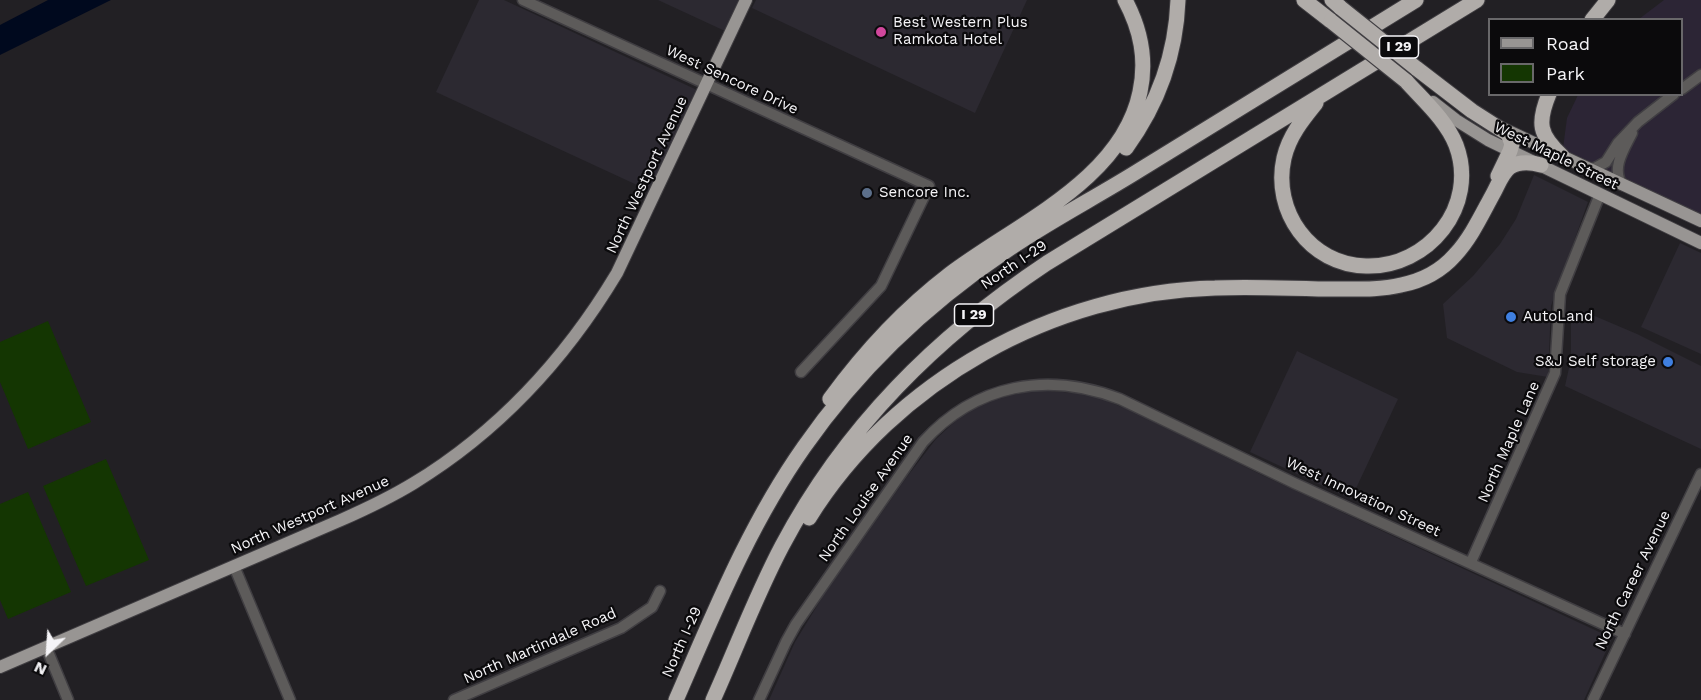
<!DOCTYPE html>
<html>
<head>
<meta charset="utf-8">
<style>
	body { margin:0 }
	#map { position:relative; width:1701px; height:700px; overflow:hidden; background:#222024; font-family:"Work Sans",sans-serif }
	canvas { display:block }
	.legend { position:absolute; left:1488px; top:18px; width:195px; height:78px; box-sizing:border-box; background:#0b0a0c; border:2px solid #69686a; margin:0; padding:8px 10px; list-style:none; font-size:18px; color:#f5f4f7 }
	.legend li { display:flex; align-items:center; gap:12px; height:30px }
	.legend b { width:30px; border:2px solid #69686a }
	.north { position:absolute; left:18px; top:622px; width:60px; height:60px; -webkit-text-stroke:4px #0b0a0c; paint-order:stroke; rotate:205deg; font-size:16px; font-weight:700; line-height:24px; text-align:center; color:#f5f4f7 }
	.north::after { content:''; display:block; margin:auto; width:21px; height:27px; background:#f5f4f7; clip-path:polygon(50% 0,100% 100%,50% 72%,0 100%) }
</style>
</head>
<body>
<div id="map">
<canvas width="1701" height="700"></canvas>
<ul class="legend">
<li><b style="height:8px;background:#989593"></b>Road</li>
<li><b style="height:16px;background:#143602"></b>Park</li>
</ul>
<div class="north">N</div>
</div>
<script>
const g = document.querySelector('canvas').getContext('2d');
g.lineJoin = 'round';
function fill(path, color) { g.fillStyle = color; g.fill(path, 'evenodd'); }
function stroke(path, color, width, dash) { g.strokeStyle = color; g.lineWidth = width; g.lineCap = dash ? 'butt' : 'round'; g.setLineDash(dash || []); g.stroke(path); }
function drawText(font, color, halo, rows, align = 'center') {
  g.font = font + ' "Work Sans",sans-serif'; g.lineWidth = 4.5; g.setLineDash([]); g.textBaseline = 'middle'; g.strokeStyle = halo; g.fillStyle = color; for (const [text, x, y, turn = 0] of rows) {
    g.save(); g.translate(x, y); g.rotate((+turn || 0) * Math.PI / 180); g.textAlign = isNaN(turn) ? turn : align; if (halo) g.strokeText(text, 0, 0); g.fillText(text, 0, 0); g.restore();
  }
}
fill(new Path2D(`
	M479,0H504L697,90L650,191L436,92Z
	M658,0H739L725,31Z
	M756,0H1027L975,113L752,8Z
	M1534,175L1588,202L1551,306L1548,377L1517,372L1447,338L1443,304L1473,276L1500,244L1516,219Z
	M1680,243L1701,253V354L1641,327Z
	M1583,311L1637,334L1701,366V449L1565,386L1571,359V317Z
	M1297,351L1398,399L1351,499L1250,452Z
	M1037,390L1089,394L1130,410L1262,475L1612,638L1584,700H769L795,642L823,596L906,478L936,439L965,412L993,399Z`), '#2c2931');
fill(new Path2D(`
	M1664,0H1701V221L1562,156L1567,118L1578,95L1682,94V20L1639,19Z`), '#2c2535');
fill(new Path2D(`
	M48,321L91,422L28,449L0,382V342Z
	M106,459L149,560L86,586L43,486Z
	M28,492L71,592L8,619L0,600V504Z`), '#143602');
fill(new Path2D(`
	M48,0H111L0,55V25Z`), '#00091e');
const minor = new Path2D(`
	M523,0L929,186L881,286L801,372
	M1682,89L1701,75
	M1588,169L1595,168L1606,162L1618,143L1638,122L1674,94
	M1622,185C1611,168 1624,149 1632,133
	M1471,562L1555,373L1560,294L1600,194
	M234,566L290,700
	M46,647L68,700
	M454,700L621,628L652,607L660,591
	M759,700L786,642L796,624L923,442C976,384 1047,371 1120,399L1294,483L1625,634
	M1593,700L1701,474`);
const major = new Path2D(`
	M1433,102L1456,120L1488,140L1701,243
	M1504,129L1701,221
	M0,667L341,520C366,509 391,497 414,483C499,431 566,358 617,273L746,0`);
const highway = new Path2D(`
	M1304,0L1331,21
	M1332,0L1341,8
	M1592,20L1608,0
	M1416,68L1472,111L1508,134L1512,144L1510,151L1498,176
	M1549,94C1537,123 1539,135 1562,156
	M1316,103C1303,119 1289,136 1284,158C1272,211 1310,265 1366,266C1428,268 1479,206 1456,145C1446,120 1424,101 1406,81
	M1126,148C1158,104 1176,54 1178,0
	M830,399C865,351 903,310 950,274C1016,224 1122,180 1140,92C1147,59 1141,30 1125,0
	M809,518C894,381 1054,292 1215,288C1256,286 1297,289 1337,289C1358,289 1380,290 1401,285C1421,281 1441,271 1455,255C1471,238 1482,214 1493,194C1498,185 1502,173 1510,167C1520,161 1530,162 1541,165
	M676,700C714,613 749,525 804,447C857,371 926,305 1003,253C1046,223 1093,199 1138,171C1230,114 1323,58 1416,0
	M713,700C736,649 756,595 782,546C845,427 936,337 1047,263L1477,0`);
stroke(minor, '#403e42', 13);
stroke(major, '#403e42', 14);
stroke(highway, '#403e42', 17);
stroke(minor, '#5d5b5a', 10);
stroke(major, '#989593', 12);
stroke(highway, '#b0aca9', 15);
const highwayBridge = new Path2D(`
	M1341,8L1416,68
	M1331,21L1406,81`);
stroke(highwayBridge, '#403e42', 17, []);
stroke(highwayBridge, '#b0aca9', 15);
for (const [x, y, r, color] of [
	[881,32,6,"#d1479c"],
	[867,193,6,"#5c6f8a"],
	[1511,317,6,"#3f7fe0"],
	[1668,362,6,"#3f7fe0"]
]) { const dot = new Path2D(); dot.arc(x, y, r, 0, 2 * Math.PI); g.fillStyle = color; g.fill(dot); stroke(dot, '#0b0a0c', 2); }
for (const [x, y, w] of [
	[1399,47,39],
	[974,315,39]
]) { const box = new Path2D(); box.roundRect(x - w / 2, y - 11, w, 22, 4.5); g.fillStyle = '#0b0a0c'; g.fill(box); stroke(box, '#f5f4f7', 1.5); }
drawText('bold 14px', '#f5f4f7', null, [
	["I 29",1399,47],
	["I 29",974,315]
]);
drawText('15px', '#f5f4f7', '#0b0a0c', [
	["Best Western Plus",893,23],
	["Ramkota Hotel",893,40],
	["Sencore Inc.",879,193],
	["AutoLand",1523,317],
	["S&J Self storage",1656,362,"right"]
], 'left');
drawText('15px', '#f5f4f7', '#0b0a0c', [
	["West Sencore Drive",732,80,25],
	["West Maple Street",1556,156,26],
	["North Westport Avenue",647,175,-65],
	["North I-29",1014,265,-34],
	["North Maple Lane",1509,442,-66],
	["West Innovation Street",1363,497,25],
	["North Louise Avenue",866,498,-55],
	["North Westport Avenue",310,515,-24],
	["North Career Avenue",1633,580,-64],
	["North I-29",682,642,-66],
	["North Martindale Road",540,646,-24]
]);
</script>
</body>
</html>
